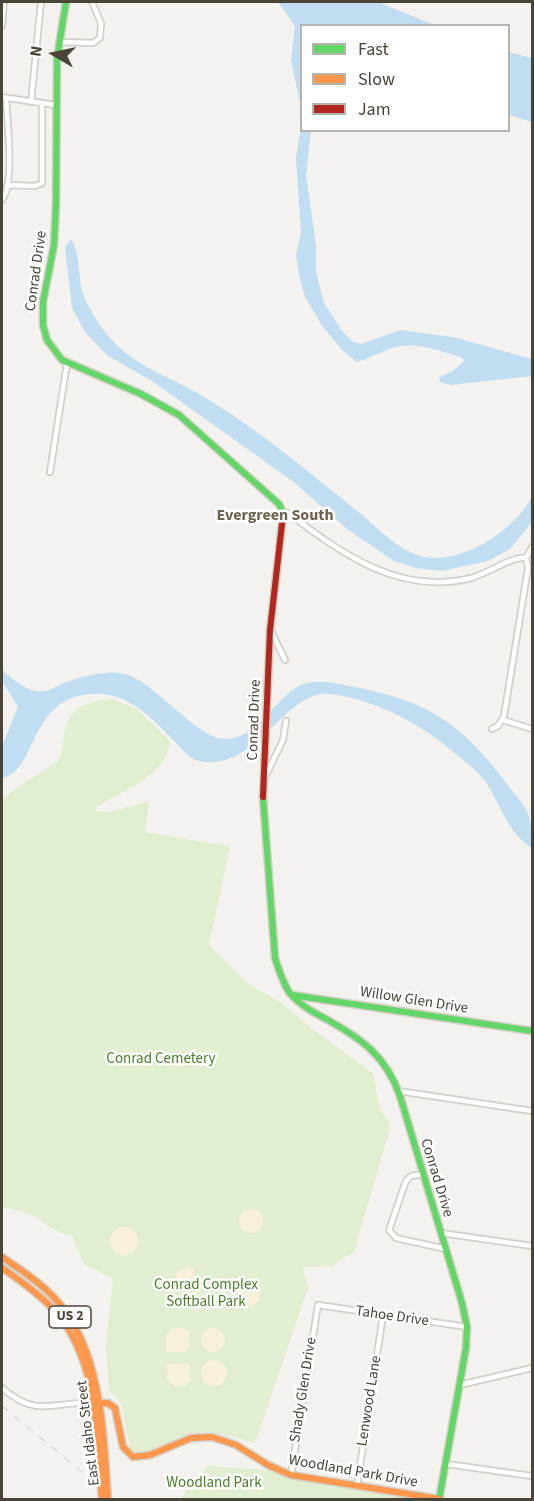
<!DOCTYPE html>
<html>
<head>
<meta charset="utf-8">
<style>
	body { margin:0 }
	#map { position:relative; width:534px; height:1501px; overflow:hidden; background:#f4f2ee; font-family:"Source Sans 3",sans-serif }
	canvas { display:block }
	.frame { position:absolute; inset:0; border:3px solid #4b4439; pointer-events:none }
	.legend { position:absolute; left:300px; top:24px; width:210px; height:108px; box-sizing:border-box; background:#fff; border:2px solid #b7b4b0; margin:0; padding:8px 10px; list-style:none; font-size:18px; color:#4b4439 }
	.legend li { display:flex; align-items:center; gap:12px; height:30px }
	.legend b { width:30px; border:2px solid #b7b4b0 }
	.north { position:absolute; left:24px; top:24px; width:60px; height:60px; -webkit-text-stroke:4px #fff; paint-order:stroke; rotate:279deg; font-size:16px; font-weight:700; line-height:24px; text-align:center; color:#4b4439 }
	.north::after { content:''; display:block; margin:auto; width:21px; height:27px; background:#4b4439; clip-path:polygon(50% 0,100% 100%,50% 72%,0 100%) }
</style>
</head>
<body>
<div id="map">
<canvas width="534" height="1501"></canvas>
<div class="frame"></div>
<ul class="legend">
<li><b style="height:8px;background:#63d668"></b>Fast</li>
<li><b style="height:8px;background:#ff974d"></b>Slow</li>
<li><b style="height:8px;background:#b3261e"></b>Jam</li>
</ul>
<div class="north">N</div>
</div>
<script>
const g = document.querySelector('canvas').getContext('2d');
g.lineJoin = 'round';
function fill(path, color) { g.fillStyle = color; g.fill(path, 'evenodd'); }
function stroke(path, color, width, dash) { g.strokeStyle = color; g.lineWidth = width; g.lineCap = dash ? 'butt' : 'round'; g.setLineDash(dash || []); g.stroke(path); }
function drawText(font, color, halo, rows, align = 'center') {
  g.font = font + ' "Source Sans 3",sans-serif'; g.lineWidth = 5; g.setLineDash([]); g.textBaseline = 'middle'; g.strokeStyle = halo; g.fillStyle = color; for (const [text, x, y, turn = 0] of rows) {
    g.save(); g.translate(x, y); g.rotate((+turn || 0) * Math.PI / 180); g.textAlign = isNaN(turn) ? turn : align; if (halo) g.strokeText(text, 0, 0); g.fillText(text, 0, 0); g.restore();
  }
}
fill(new Path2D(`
	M111,699L136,708L170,741C169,774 121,792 95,808L96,811L110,812L149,801L145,832L230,846L209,945L248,984L281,1002L311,1028L373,1073L380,1109L391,1125L354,1252L332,1266L303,1267L308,1288L255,1443C235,1437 211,1429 190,1434C170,1439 152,1456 131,1451L121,1403L109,1390L106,1345L113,1279L84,1264L72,1236C44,1231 39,1209 2,1208V800C19,784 40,774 60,760C67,719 64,705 111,699Z
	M208,1466L267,1470L290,1478L418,1499H180Z`), '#e1eecf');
fill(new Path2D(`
	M239 1221a12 12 0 1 1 24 0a12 12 0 1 1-24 0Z
	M110 1241a14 14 0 1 1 28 0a14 14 0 1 1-28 0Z
	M187,1265L195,1270L192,1288L178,1286L174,1283L176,1274Z
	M243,1285L253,1286L260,1291L259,1301L251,1307L237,1297V1290Z
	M201 1340a12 12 0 1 1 24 0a12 12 0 1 1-24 0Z
	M173,1328H182L189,1332L190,1347L186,1352H166V1335Z
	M201 1373a13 13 0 1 1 26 0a13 13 0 1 1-26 0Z
	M187,1363L190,1365L191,1381L183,1387L175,1386L167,1379V1364Z`), '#f7f0da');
fill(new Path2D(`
	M278,2H378L434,25L302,26L301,107L291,61L295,26Z
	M509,52L532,58V122L509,115Z
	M301,127L302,130L311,131L306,175L316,245V272L324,303L342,331L353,342L361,344L400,330L453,337L532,359V376L451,385L440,382L439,377C450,374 456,369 464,361L462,358C440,351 415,341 393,348C380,352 370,358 357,362L342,350L323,327L305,297L300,279L296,256L301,232L296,158Z
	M71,239C80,254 78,271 81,287C85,304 99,325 110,338C137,369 176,378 209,400C263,433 312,475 361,514C379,529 401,553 425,557C464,564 516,529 532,496V522L510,549L488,561L442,571L416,568L394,561L347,529L295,483L152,381L108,356L85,332L72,308L65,247Z
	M2,670C12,678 23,689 36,691C48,693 52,688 62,684C79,677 111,668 128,675C157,685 198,739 225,739C258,739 274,698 301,685C317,678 340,684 355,687C426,701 460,722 504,780C526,810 532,807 532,848C509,835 500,804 486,782C478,771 466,763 456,754C419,723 379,701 331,694C284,688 258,773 199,761C190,759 184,751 178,745C149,715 123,685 78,696C30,708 34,773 2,778V746L18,707L2,681Z`), '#c0ddf1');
const street = new Path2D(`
	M2,26L4,2
	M60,42L93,43L100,38L101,23L92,2
	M2,97L55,105
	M31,102L41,2
	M7,185L35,186L42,183V103
	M2,200C15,184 7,120 6,98
	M50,472L67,363
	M283,512L288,513C342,554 400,596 471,578C487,574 512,556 526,558L528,568L504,716L498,726L492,729
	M526,558L532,547
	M272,633L285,660
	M503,720L532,729
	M265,777L283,740L286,721
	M398,1091L532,1111
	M423,1174L411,1176L406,1181L389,1230L396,1238L446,1249
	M441,1233L532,1246
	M460,1385L532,1368
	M2,1388C38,1419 51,1401 93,1403
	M446,1464L532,1476
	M291,1475L318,1305L467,1327
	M357,1486L383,1315`);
const fast = new Path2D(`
	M66,2L57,59L56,205L54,245L43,302V325L47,340L62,360L141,394L179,415L279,504L283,513L282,524
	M263,797L275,958C279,970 282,981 289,992C298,1004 312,1012 326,1019C362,1039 386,1056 400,1096L462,1303L467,1327L466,1348L439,1500
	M292,995L532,1031`);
const slow = new Path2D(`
	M2,1257C22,1271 43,1284 59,1303C103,1357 103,1434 108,1500
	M2,1268C21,1281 39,1294 55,1311C99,1360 97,1438 102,1500
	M95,1403H108L115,1408L123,1447L133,1457L150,1455L191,1438L212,1437L236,1445L268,1465L291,1475L439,1499`);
const jam = new Path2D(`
	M263,797L270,630L282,524`);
stroke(street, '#d2d0cb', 8);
stroke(fast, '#d3cfc5', 9);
stroke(slow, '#d3cfc5', 9);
stroke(jam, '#d3cfc5', 9);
stroke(street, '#fdfdfc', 4.5);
stroke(fast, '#63d668', 6);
stroke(slow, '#ff974d', 6);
stroke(jam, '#b3261e', 6);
stroke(new Path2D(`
	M2,1406L82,1472`), '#dbdbda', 1.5, [8, 8]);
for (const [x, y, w] of [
	[70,1317,42]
]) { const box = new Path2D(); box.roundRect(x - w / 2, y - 11, w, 22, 4.5); g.fillStyle = '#fff'; g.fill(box); stroke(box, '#4b4439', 1.5); }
drawText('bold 14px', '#4b4439', null, [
	["US 2",70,1317]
]);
drawText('15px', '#4b4439', '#fff', [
	["Conrad Drive",37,271,-82],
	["Conrad Drive",255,720,-88],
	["Willow Glen Drive",414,1001,9],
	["Conrad Drive",436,1178,73],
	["Tahoe Drive",392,1317,8],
	["Shady Glen Drive",304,1390,-81],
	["Lenwood Lane",370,1401,-81],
	["East Idaho Street",89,1433,-97],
	["Woodland Park Drive",353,1472,10]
]);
drawText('15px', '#4a7f2a', '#fff', [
	["Conrad Cemetery",161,1060],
	["Conrad Complex",206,1286],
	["Softball Park",206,1303],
	["Woodland Park",214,1484]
]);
drawText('bold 16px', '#6e6250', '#fff', [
	["Evergreen South",275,516]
]);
</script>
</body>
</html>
